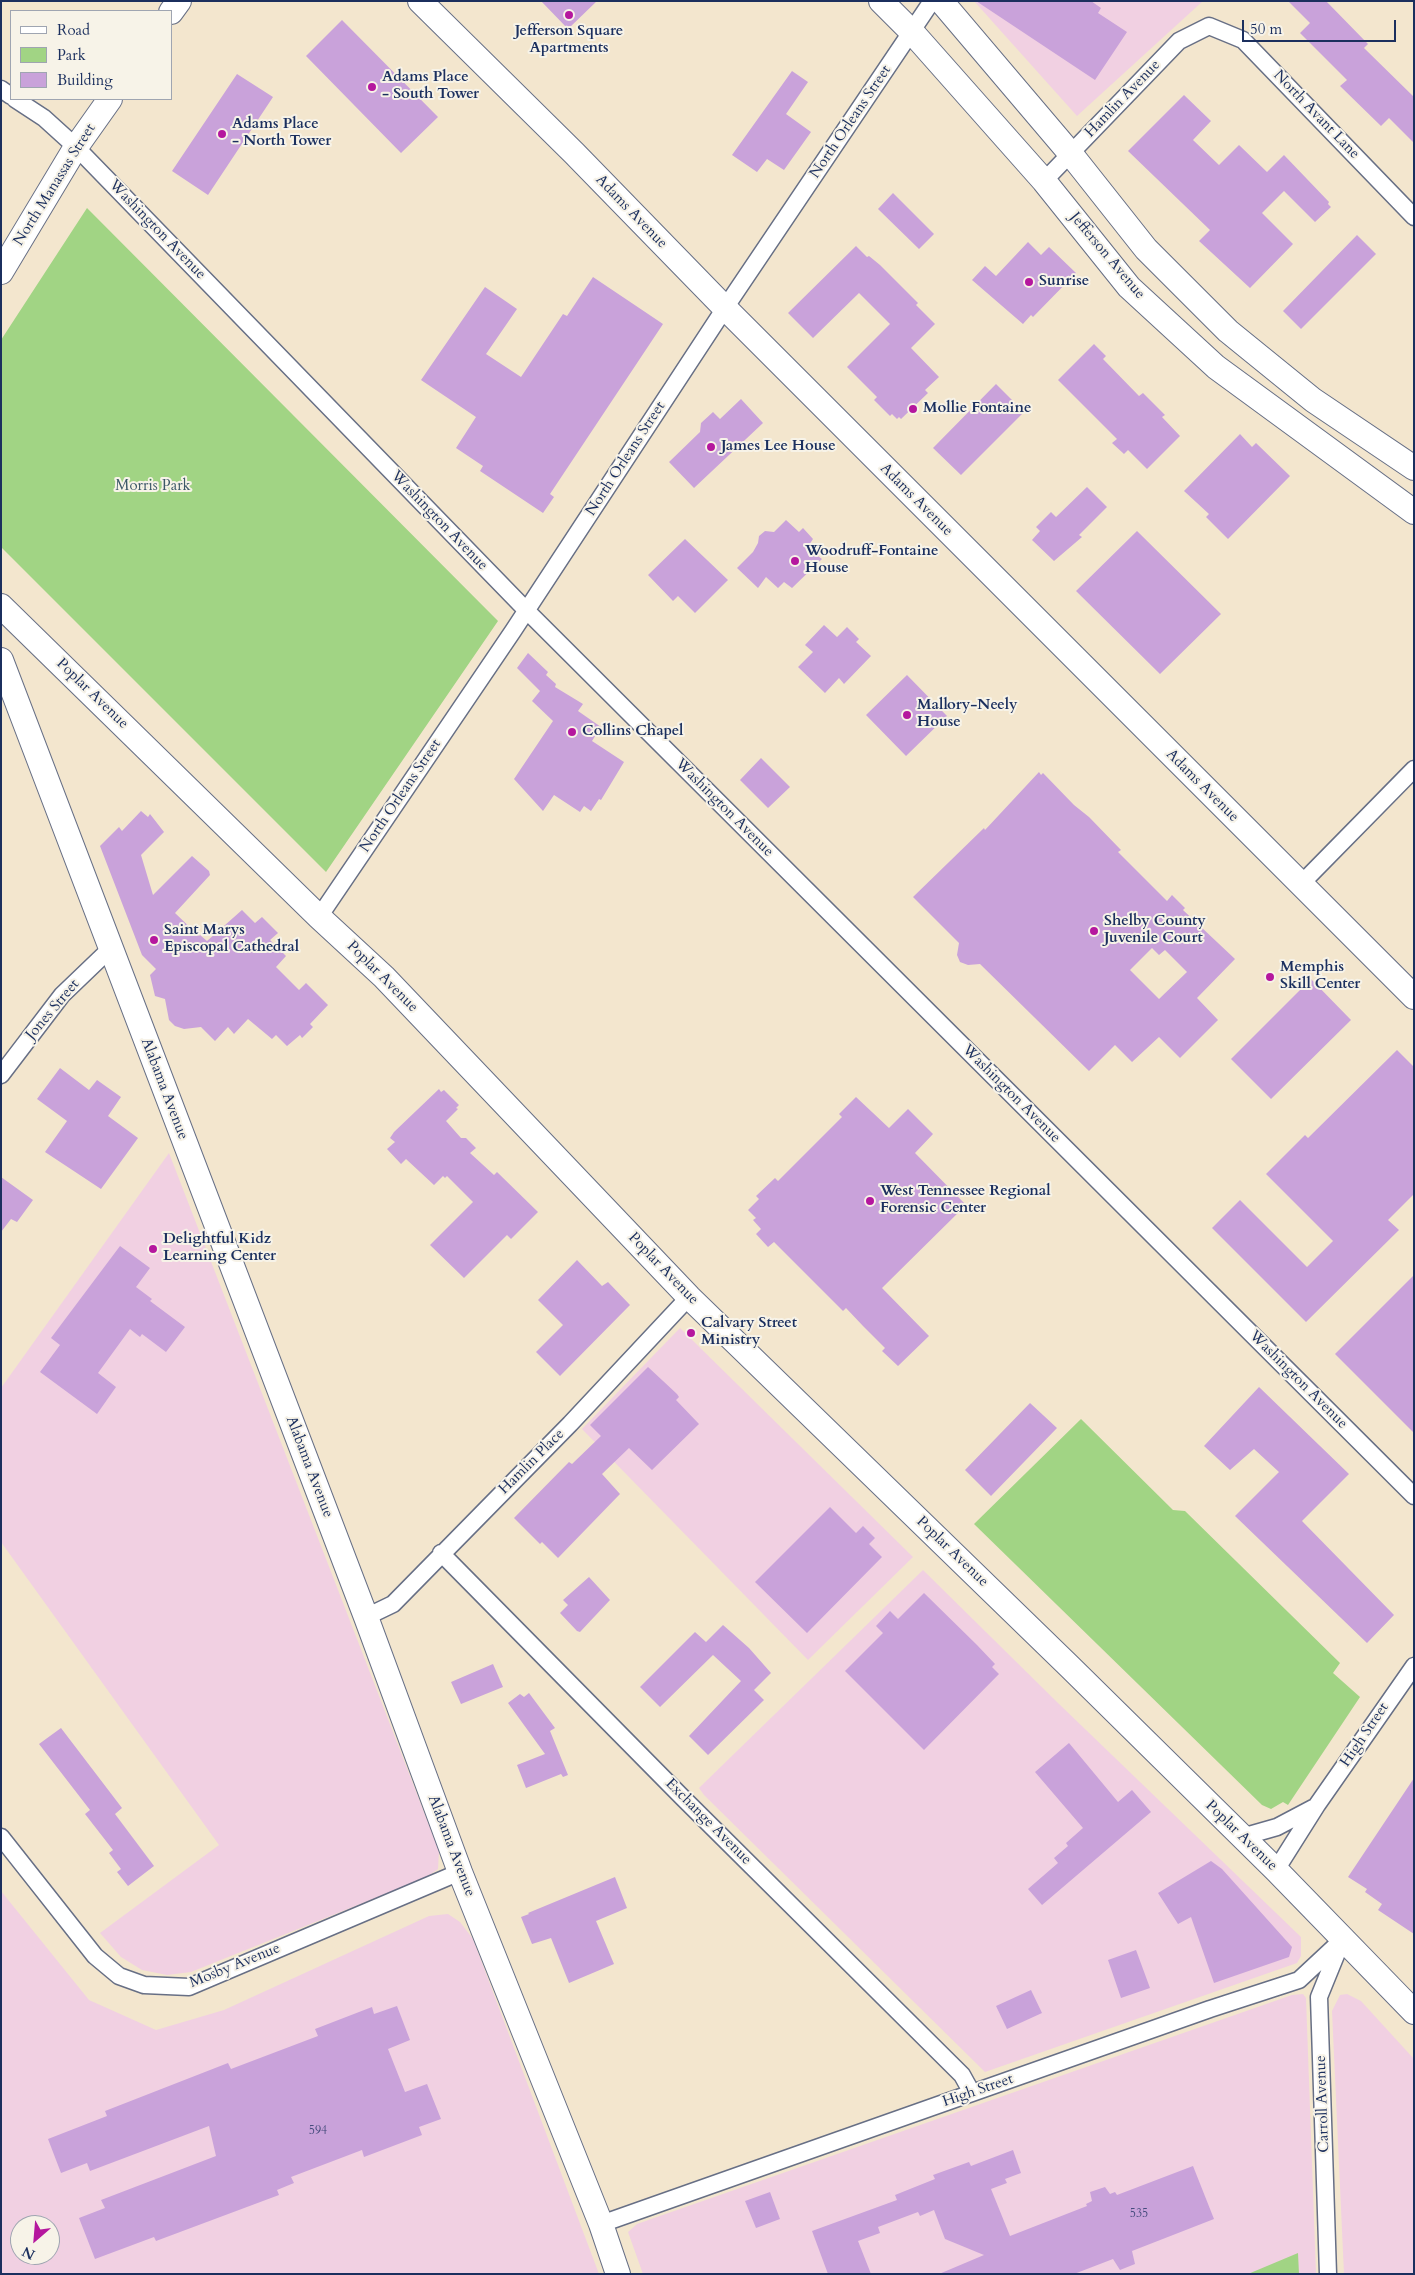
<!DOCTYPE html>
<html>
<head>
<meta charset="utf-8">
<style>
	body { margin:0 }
	#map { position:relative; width:1415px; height:2275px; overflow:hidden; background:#f3e6ce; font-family:Cardo,serif }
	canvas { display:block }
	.frame { position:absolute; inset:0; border:2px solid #1b2f5e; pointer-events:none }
	.legend { position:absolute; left:10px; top:10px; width:162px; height:90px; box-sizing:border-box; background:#f7f3e8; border:1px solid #9fa5b1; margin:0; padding:6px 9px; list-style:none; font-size:15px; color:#1b2f5e }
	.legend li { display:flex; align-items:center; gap:10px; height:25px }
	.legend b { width:25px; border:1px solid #9fa5b1 }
	.north { position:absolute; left:10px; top:2215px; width:50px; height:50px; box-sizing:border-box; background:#f7f3e8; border:1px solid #9fa5b1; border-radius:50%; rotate:207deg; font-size:14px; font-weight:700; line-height:20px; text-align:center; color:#1b2f5e }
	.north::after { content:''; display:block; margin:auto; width:18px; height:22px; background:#b5179e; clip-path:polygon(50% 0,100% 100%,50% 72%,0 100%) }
	.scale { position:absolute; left:1242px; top:20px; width:154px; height:22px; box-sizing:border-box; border:2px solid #1b2f5e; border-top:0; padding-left:6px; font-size:15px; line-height:18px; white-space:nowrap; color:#1b2f5e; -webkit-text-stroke:4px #f7f3e8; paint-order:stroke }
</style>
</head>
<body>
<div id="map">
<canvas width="1415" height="2275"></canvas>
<div class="frame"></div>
<ul class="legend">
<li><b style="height:6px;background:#fff"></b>Road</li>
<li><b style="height:14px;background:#a1d484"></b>Park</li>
<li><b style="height:14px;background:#c9a2da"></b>Building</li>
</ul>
<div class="north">N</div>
<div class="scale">50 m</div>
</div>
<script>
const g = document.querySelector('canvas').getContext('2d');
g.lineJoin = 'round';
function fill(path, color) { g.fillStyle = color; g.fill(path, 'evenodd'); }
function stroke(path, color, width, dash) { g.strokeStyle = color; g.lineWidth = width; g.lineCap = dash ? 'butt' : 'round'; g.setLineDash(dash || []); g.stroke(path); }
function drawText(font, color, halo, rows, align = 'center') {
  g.font = font + ' Cardo,serif'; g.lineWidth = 4; g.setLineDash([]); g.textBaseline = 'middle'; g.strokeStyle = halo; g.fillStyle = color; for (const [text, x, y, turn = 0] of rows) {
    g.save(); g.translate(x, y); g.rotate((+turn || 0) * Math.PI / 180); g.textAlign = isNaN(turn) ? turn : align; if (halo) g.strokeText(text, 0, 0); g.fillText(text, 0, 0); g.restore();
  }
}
fill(new Path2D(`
	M974,1H1203L1077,116Z
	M169,1153L439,1851L438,1869L425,1878L191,1972L167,1975L142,1970L121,1957L100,1933L219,1845L1,1542V1388Z
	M680,1328L913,1557L808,1660L582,1429Z
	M923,1570L1058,1703L1301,1937V1956L1297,1963L985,2072L704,1795L699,1788Z
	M1,1891L89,2000L156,2030L224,2010L429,1916L448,1914L460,1922L473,1939L599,2274H1ZM20,2225H50V2255H20Z
	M1303,1994L1306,1998L1316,2274H643L628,2232L637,2224L1292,1995Z
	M1347,1994L1361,2001L1414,2059V2274H1344L1332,2011L1340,1995Z`), '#f1d0e2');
fill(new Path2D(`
	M87,208L498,621L326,872L1,547V340Z
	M1081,1419L1173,1510L1185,1511L1340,1663L1333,1673L1360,1697L1288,1805L1283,1802L1271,1809L1262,1805L974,1524Z
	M1298,2253L1299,2274H1248Z`), '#a1d484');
fill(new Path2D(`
	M541,1H597L568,29Z
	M976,1H1091L1101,8L1098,13L1127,32L1095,80Z
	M1288,1H1326L1368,44L1364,48L1414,97V143L1389,118L1381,126L1340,86L1347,80L1300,33L1310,23Z
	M342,20L438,117L401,153L306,56Z
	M792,71L808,82L786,114L811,132L784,170L767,159L757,172L732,155Z
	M237,74L273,97L208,195L172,171Z
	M1184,95L1211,121L1193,140L1219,165L1239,145L1267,172L1284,155L1329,202L1328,204L1331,207L1315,222L1284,191L1262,213L1293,244L1250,288L1199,241L1210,230L1128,151Z
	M893,193L934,234L919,249L878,209Z
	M1357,235L1376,254L1301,329L1283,311Z
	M1028,242L1041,255L1049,247L1076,273L1033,317L1031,315L1023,324L972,280L985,266L996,276Z
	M856,246L867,257L869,256L880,265L918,303L916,305L935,324L911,348L939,377L925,390L928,393L901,419L899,417L897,419L892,414L890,416L874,400L877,397L847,367L890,324L859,293L813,338L788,313Z
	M593,277L663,324L550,494L554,497L543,513L480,471L483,466L456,448L476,417L421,380L485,287L517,309L486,354L521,377L563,314L567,316Z
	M1094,344L1106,356L1103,359L1139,396L1143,393L1165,415L1162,417L1180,436L1147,469L1128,450L1124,454L1112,443L1117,439L1058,380Z
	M996,384L1024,412L961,475L933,448Z
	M741,399L763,423L694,488L669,462L700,432L701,423L713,412L720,419Z
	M1240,434L1252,447L1256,443L1290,476L1228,539L1206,517L1209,514L1184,491Z
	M1087,487L1107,507L1079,535L1082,537L1054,561L1032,540L1040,531L1036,527L1051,512L1056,517Z
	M786,520L799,532L803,528L813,539L807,548L822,559L792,588L784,582L778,588L766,577L758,588L737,568L753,552L758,543L759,536L765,531L774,532Z
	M1137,531L1221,614L1160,674L1076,591Z
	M685,539L728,580L695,613L678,596L673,601L648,575Z
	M824,625L837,637L847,627L859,639L856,642L871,656L844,684L839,678L825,693L798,667L813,652L805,645Z
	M528,653L548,672L546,675L556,684L555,687L583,704L578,711L601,727L592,741L624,762L601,800L599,799L591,811L584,806L580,812L554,795L543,811L514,779L553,721L532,701L540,691L517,668Z
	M907,675L947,716L906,756L866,715Z
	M761,758L790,787L768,808L740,780Z
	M1039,772L1041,775L1043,773L1074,805L1089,817L1121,850L1118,852L1167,901L1172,895L1185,908L1183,910L1235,959L1197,998L1218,1020L1180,1058L1159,1037L1132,1062L1115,1045L1089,1071L980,964L968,965L960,962L957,955L959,943L913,897L984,828L985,830ZM1152,948L1159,955L1165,950L1187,972L1159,999L1130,970Z
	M141,811L148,817L150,814L164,832L141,855L153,895L192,856L209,871L210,875L175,913L199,936L200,935L207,941L242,910L255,923L262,917L278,933L270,940L286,956L276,967L299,990L306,983L328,1005L310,1024L313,1027L302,1038L300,1035L287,1046L276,1035L272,1039L248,1019L234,1034L228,1027L215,1041L201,1027L184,1029L175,1026L169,1020L165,999L155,996L150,975L156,969L142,955L100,846L119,827L122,831Z
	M1311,979L1351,1020L1271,1099L1231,1059Z
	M1397,1050L1414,1067V1194L1388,1220L1399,1230L1306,1322L1212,1228L1240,1200L1307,1267L1333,1241L1266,1174L1305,1135L1308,1138Z
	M60,1068L89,1090L97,1080L121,1097L108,1116L138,1138L101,1189L45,1152L67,1121L37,1099Z
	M439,1089L441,1092L444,1090L459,1105L456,1108L458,1109L446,1121L461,1138H466L476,1148L470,1153L494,1175L497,1172L538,1212L511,1239L507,1235L464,1278L430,1245L473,1202L447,1176L445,1178L443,1176L434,1185L406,1159L401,1164L387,1149L395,1142L390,1138L394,1132Z
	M856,1097L889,1128L908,1109L933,1134L915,1153L966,1205L882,1288L929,1336L898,1366L882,1351L885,1348L863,1326L846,1308L843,1311L774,1242L768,1247L756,1234L761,1229L753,1220L756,1218L748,1210L759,1199L756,1196L775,1178L778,1181L842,1117L839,1114Z
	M1,1177L33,1200L17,1222L11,1219L1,1232Z
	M120,1246L150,1268L136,1287L152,1299L150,1301L185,1327L166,1352L142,1334L140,1337L130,1329L98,1373L116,1387L97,1414L40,1372L60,1345L51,1338Z
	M577,1260L602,1286L608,1282L630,1305L560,1376L536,1352L563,1325L538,1300Z
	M1414,1275V1433L1335,1354Z
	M648,1367L677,1394L679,1397L676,1400L699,1424L652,1470L629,1448L602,1474L620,1494L558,1558L542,1542L540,1544L514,1518L569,1462L572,1464L601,1436L590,1425Z
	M1259,1387L1349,1474L1302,1521L1394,1615L1367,1643L1235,1516L1279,1472L1254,1449L1230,1470L1204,1446Z
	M1030,1403L1057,1428L991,1496L965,1470Z
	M830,1507L856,1533L863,1526L875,1538L869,1544L882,1557L807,1633L755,1582Z
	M589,1577L610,1600L580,1632L577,1631L560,1613L568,1605L563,1600Z
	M924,1593L977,1645L995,1664L992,1667L999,1674L924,1750L845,1671L883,1633L876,1626L890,1611L898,1619Z
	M723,1625L749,1648L771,1673L754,1690L764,1700L708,1755L689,1736L741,1681L713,1655L660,1707L640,1687L695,1632L706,1642Z
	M493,1664L503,1687L461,1704L451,1682Z
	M529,1693L555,1728L550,1731L568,1775L563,1777L561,1774L526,1788L517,1765L545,1754L508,1703L520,1694L524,1697Z
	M61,1728L122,1808L115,1814L154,1866L128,1886L117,1872L121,1869L109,1853L113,1850L85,1814L90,1810L39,1744Z
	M1069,1743L1118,1802L1132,1790L1151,1812L1042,1905L1028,1889L1058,1863L1054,1858L1068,1846L1066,1843L1083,1828L1035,1772Z
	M1414,1778V1934L1378,1910L1382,1904L1365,1892L1367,1889L1348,1877Z
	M1211,1861L1222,1869L1292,1947L1289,1957L1214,1983L1191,1917L1178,1924L1158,1893Z
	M615,1877L627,1908L596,1921L614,1964L569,1983L551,1938L532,1944L521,1917L529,1914L528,1913Z
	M1136,1950L1150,1988L1121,1998L1108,1960Z
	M1031,1990L1042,2013L1007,2029L996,2006Z
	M397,2006L410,2040L388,2049L405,2092L427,2084L441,2119L419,2127L422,2135L364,2157L362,2150L291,2177L294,2183L277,2190L279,2195L156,2241L154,2237L95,2259L79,2218L105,2208L101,2200L216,2156L209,2126L90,2171L87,2163L61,2173L48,2139L107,2116L105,2111L228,2063L231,2069L318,2036L315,2029L372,2007L374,2014Z
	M1013,2150L1021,2173L1005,2179L1007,2183L991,2189L1010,2236L1087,2206L1086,2204L1092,2201L1090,2192L1105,2187L1110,2194L1115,2192L1117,2195L1193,2166L1214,2219L1132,2251L1135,2264L1120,2270L1113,2259L1074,2274H939L984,2255L945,2239L934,2210L920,2216L918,2212L878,2227L880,2233L858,2241L871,2274H828L812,2231L897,2200L895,2195L935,2179L933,2175L969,2162L971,2166Z
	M770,2192L780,2219L756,2228L745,2201Z`), '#c9a2da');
const street = new Path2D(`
	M1,89L11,96
	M15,99L44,118L76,147L527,611L1414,1496
	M1044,181L1179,41L1209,26L1243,40L1414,217
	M1301,884L1414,769
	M319,917L513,631L725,308L932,1
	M1,1075L62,995L110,949
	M441,1553L683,1798L962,2075L972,2093
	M366,1617L393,1604L570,1424L689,1297
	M1,1837L95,1956L119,1976L144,1985L189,1987L460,1872
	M1242,1837L1277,1827L1313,1808
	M1276,1870L1317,1805L1414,1666
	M601,2224L1210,2009L1299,1980L1343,1939
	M1328,2274L1319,1997L1341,1943`);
const secondary = new Path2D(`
	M420,1L574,153L725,308L1414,997
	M881,1L912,32L1044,181L1129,287L1216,367L1414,512
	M941,1L1070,153L1146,249L1228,331L1313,400L1414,468
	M171,12L179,1
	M1,272L76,147L110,99
	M1,606L319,917L384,977L689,1297L1070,1667L1276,1870L1414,2012
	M1,660L366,1617L460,1872L601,2224L618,2274`);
stroke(street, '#676f85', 19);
stroke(secondary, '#676f85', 26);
stroke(street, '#fff', 16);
stroke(secondary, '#fff', 24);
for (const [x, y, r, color] of [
	[569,15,5,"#b5179e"],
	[372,87,5,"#b5179e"],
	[222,134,5,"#b5179e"],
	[1029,282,5,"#b5179e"],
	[913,409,5,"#b5179e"],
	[711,447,5,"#b5179e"],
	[795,561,5,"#b5179e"],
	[907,715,5,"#b5179e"],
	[572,732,5,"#b5179e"],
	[1094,931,5,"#b5179e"],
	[154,940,5,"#b5179e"],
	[1270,977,5,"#b5179e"],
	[870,1201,5,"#b5179e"],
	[153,1249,5,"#b5179e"],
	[691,1333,5,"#b5179e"]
]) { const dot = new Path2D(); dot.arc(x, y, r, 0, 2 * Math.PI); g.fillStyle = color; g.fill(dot); stroke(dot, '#f7f3e8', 2); }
drawText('12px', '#464c7d', null, [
	["594",318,2131],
	["535",1139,2214]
]);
drawText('bold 15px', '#1b2f5e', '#f7f3e8', [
	["Jefferson Square",569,32,"center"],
	["Apartments",569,49,"center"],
	["Adams Place",382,78],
	["- South Tower",382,95],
	["Adams Place",232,125],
	["- North Tower",232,142],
	["Sunrise",1039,282],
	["Mollie Fontaine",923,409],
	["James Lee House",721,447],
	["Woodruff-Fontaine",805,552],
	["House",805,569],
	["Mallory-Neely",917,706],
	["House",917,723],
	["Collins Chapel",582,732],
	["Shelby County",1104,922],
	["Juvenile Court",1104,939],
	["Saint Marys",164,931],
	["Episcopal Cathedral",164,948],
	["Memphis",1280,968],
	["Skill Center",1280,985],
	["West Tennessee Regional",880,1192],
	["Forensic Center",880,1209],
	["Delightful Kidz",163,1240],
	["Learning Center",163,1257],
	["Calvary Street",701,1324],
	["Ministry",701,1341]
], 'left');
drawText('15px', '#1b2f5e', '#f7f3e8', [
	["Hamlin Avenue",1123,99,-46],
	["North Avant Lane",1316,115,46],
	["North Orleans Street",851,122,-56],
	["North Manassas Street",55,185,-58],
	["Adams Avenue",631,212,46],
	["Washington Avenue",157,230,46],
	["Jefferson Avenue",1107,256,50],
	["North Orleans Street",626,459,-57],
	["Adams Avenue",916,500,45],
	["Washington Avenue",439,521,46],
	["Poplar Avenue",92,694,44],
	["Adams Avenue",1202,786,45],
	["North Orleans Street",401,796,-56],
	["Washington Avenue",724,808,45],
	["Poplar Avenue",382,977,45],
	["Jones Street",53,1010,-50],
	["Alabama Avenue",164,1089,69],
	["Washington Avenue",1011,1094,45],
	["Poplar Avenue",663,1269,46],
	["Washington Avenue",1298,1380,45],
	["Hamlin Place",532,1462,-45],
	["Alabama Avenue",309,1467,69],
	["Poplar Avenue",952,1552,44],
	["High Street",1365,1735,-56],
	["Exchange Avenue",708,1822,45],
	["Poplar Avenue",1241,1836,44],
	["Alabama Avenue",451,1846,69],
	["Mosby Avenue",235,1966,-22],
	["High Street",978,2091,-19],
	["Carroll Avenue",1323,2104,-92]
]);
drawText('15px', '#3c5868', '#f7f3e8', [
	["Morris Park",153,487]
]);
</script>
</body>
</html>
